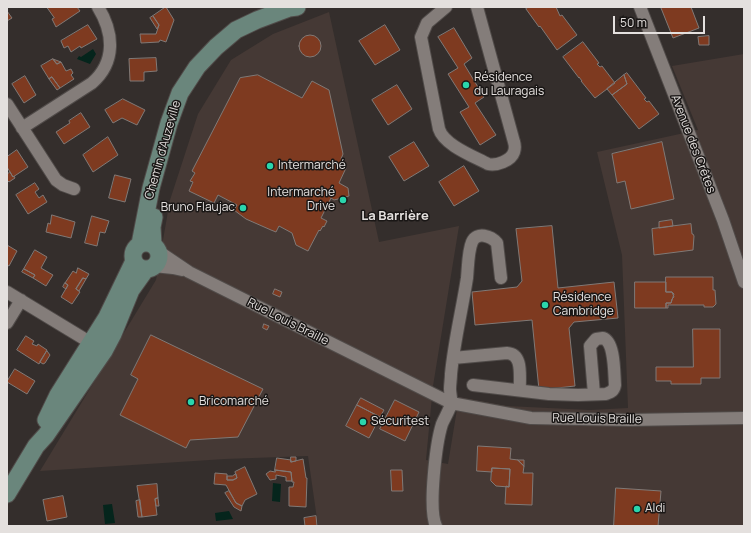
<!DOCTYPE html>
<html>
<head>
<meta charset="utf-8">
<style>
	body { margin:0 }
	#map { position:relative; width:751px; height:533px; overflow:hidden; background:#342e2c; font-family:Manrope,sans-serif }
	canvas { display:block }
	.frame { position:absolute; inset:0; border:8px solid #e4e0de; pointer-events:none }
	.scale { position:absolute; left:613px; top:16px; width:92px; height:18px; box-sizing:border-box; border:2px solid #e4e0de; border-top:0; padding-left:5px; font-size:12px; line-height:14px; white-space:nowrap; color:#e4e0de; -webkit-text-stroke:3px #1a1716; paint-order:stroke }
</style>
</head>
<body>
<div id="map">
<canvas width="751" height="533"></canvas>
<div class="frame"></div>
<div class="scale">50 m</div>
</div>
<script>
const g = document.querySelector('canvas').getContext('2d');
g.lineJoin = 'round';
function fill(path, color) { g.fillStyle = color; g.fill(path, 'evenodd'); }
function stroke(path, color, width, dash) { g.strokeStyle = color; g.lineWidth = width; g.lineCap = dash ? 'butt' : 'round'; g.setLineDash(dash || []); g.stroke(path); }
function drawText(font, color, halo, rows, align = 'center') {
  g.font = font + ' Manrope,sans-serif'; g.lineWidth = 3; g.setLineDash([]); g.textBaseline = 'middle'; g.strokeStyle = halo; g.fillStyle = color; for (const [text, x, y, turn = 0] of rows) {
    g.save(); g.translate(x, y); g.rotate((+turn || 0) * Math.PI / 180); g.textAlign = isNaN(turn) ? turn : align; if (halo) g.strokeText(text, 0, 0); g.fillText(text, 0, 0); g.restore();
  }
}
fill(new Path2D(`
	M329,12L379,242L459,226L433,386L426,460L448,464L459,397L507,406L590,410L628,408L622,255L597,152L698,130L672,66L744,54V526H318L308,456L225,459L40,471L156,280L170,200L198,114L231,60L273,34Z`), '#453935');
fill(new Path2D(`
	M93,49L96,54L90,64L77,59L79,56L81,57Z
	M273,483L281,484L280,502L272,501Z
	M112,504L115,523L105,524L103,505Z
	M229,511L233,519L216,521L215,513Z`), '#05251c');
const building = new Path2D(`
	M47,7H77L80,11L56,27L52,19L54,18Z
	M166,7L174,20L166,42L160,40L159,42L141,43L140,34H156L159,25L153,16Z
	M529,7H556L560,16L562,15L577,35L557,50L540,26L539,27L526,9Z
	M662,7H691L699,28L673,38L661,8Z
	M7,11L12,18L7,21Z
	M153,16L159,25L157,29L150,18Z
	M88,25L97,39L81,48L80,46L71,52L68,46L64,48L61,41Z
	M385,25L400,50L375,65L359,41Z
	M454,28L472,58L464,64L484,97L475,103L496,135L480,145L460,112L469,107L448,74L458,68L438,37Z
	M299 46a11 11 0 1 1 22 0a11 11 0 1 1-22 0Z
	M709,36V45H699L698,37Z
	M583,42L599,63L597,64L600,67L602,66L615,83L595,98L581,81H582L579,77V78L563,57Z
	M156,58L157,71L144,72V81H130L129,59Z
	M53,59L57,64L61,62L66,71L71,69L73,73L71,75L74,79L60,88L52,77L49,79L41,66Z
	M53,59L61,62L57,64Z
	M627,73L646,98L644,99L647,102L649,101L659,114L639,129L612,95L627,84L624,75Z
	M258,75L302,98L312,81L329,90L343,154L341,159L345,163L346,168L339,183L348,188L349,196L334,200L331,198L321,218L327,221L324,227L323,226L320,231L319,230L308,251L296,245L292,233L279,226L276,232L271,230L246,219L234,210L237,205L218,195L214,203L189,191L193,182L190,181L195,173L192,171L240,78Z
	M624,75L627,84L612,95L607,89Z
	M25,76L36,95L24,103L12,84Z
	M52,77L60,88L57,90L49,79Z
	M397,85L412,109L388,125L372,100Z
	M123,99L145,110L137,125L122,118L113,123L105,110Z
	M81,113L90,127L64,144L56,132L70,123L69,121Z
	M108,137L118,155L93,172L83,155Z
	M414,142L429,166L404,181L389,157Z
	M662,142L674,199L631,209L625,181L617,183L612,154Z
	M17,150L28,167L13,177L7,167V157Z
	M464,166L479,191L454,206L439,182Z
	M10,172L13,177L14,176L15,178L9,182L7,180V175Z
	M115,175L131,179L125,202L109,198Z
	M35,183L39,189L35,192L39,198L43,195L47,202L28,214L16,195Z
	M52,215L75,222L71,238L46,232L48,223L50,224Z
	M92,216L109,221L105,233L100,232L97,246L85,243Z
	M672,220L673,226L659,228V222Z
	M691,224L692,234H693L694,236L693,250L654,255L652,229Z
	M552,226L558,288L614,282L618,318L574,322L569,328L575,386L539,390L532,320L475,325L472,292L517,287L522,281L516,229Z
	M7,245L17,251L9,266L7,265Z
	M35,250L47,257L41,268L53,275L46,286L33,278L35,275L24,269Z
	M78,268L89,274L86,279L83,278L76,289L80,292L72,304L61,297L68,285L65,283L73,271L76,273Z
	M24,269L35,275L33,278L22,272Z
	M666,277H713V290H715L716,304L713,307H704V305H668V308H666V303H671L672,299L674,297L672,292H666Z
	M83,278L86,279L79,291L76,289Z
	M635,282H666V292H672L674,294L671,303H666V308H635Z
	M65,283L68,285L66,289L63,287Z
	M275,289L282,292L280,297L273,294Z
	M264,324L269,326L267,330L263,328Z
	M693,329H720V378H701V384H671V381H656V367H693Z
	M151,335L263,389L238,437L190,440L186,448L120,415L138,379L131,375Z
	M26,336L34,341L32,344L37,346L38,344L47,350L39,364L17,350Z
	M47,351L50,355L45,363L43,364L40,362Z
	M15,369L35,381L27,394L7,382Z
	M361,398L384,410L380,417L357,405Z
	M395,400L419,412L405,441L380,429Z
	M357,405L380,417L369,438L346,426Z
	M478,446L511,448L510,459L518,460L524,466L523,473H533L532,505L505,504L506,486L509,487L510,469L492,468V472L477,471Z
	M291,457H296V461L291,462Z
	M277,458L291,460V462L303,459L306,478H307L306,507L289,506V487H293L294,482H292L291,472L275,470Z
	M518,460H524V466Z
	M245,467L257,494L245,500L242,506L236,503L226,485L214,484L215,473L227,474V480H233L237,478L235,472Z
	M492,468L510,469L509,487L496,486L491,481Z
	M275,470L291,472L292,481H286V477L276,475V479L270,480L266,474L270,471L275,472Z
	M391,470H402L403,491H392Z
	M236,474L237,478L233,480H227V476H232Z
	M157,484L158,498L155,499L157,515L142,517L137,486Z
	M616,488L661,491L658,526H614Z
	M229,491L236,503L242,506L241,511L234,507L225,493Z
	M63,496L67,517L47,521L43,500Z
	M158,498L159,506H156L155,499Z
	M140,500L142,517H138L136,501Z
	M316,516L317,526H305L304,518Z`);
fill(building, '#7e3a20');
stroke(building, '#807976', 1);
const street = new Path2D(`
	M446,7L427,23L421,37L439,129C444,145 473,156 488,164C496,166 511,161 514,152C515,149 515,145 514,142L477,7
	M640,7L723,220L744,282
	M7,104L56,180L63,185L74,189
	M22,128L92,83C116,62 114,33 98,7
	M158,251L189,272L451,403L531,418L629,420L744,418
	M154,266L173,268L182,270
	M7,292L96,346
	M7,323L21,300
	M453,358L507,353C524,354 519,378 520,390
	M473,385L549,394L578,395L606,394C611,392 614,391 615,385C614,373 615,342 603,338L596,339L590,346L594,394
	M436,526C428,509 436,443 442,424C445,417 449,411 451,404C452,400 450,394 450,389C450,384 451,379 451,374C454,342 462,310 467,278C468,268 468,251 472,242C477,231 491,236 497,243L501,278`);
const secondary = new Path2D(`
	M133 256a13 13 0 1 1 26 0a13 13 0 1 1-26 0Z
	M140,244L151,188L169,123L180,93L197,67L216,47L236,30L257,20L289,8L297,7
	M153,244L152,227L154,217
	M46,420L58,395L107,317L134,261
	M7,494L36,446L46,435L104,351L113,334L131,290L146,269`);
stroke(street, '#504b49', 14);
stroke(secondary, '#504b49', 19);
stroke(street, '#847d7a', 12);
stroke(secondary, '#6a867c', 17);
for (const [x, y, r, color] of [
	[466,85,4,"#2ad5ac"],
	[270,166,4,"#2ad5ac"],
	[343,200,4,"#2ad5ac"],
	[243,208,4,"#2ad5ac"],
	[545,305,4,"#2ad5ac"],
	[191,402,4,"#2ad5ac"],
	[363,422,4,"#2ad5ac"],
	[637,509,4,"#2ad5ac"]
]) { const dot = new Path2D(); dot.arc(x, y, r, 0, 2 * Math.PI); g.fillStyle = color; g.fill(dot); stroke(dot, '#1a1716', 1.5); }
drawText('12px', '#e4e0de', '#1a1716', [
	["Résidence",474,78],
	["du Lauragais",474,92],
	["Intermarché",278,166],
	["Intermarché",335,193,"right"],
	["Drive",335,207,"right"],
	["Bruno Flaujac",235,208,"right"],
	["Résidence",553,298],
	["Cambridge",553,312],
	["Bricomarché",199,402],
	["Sécuritest",371,422],
	["Aldi",645,509]
], 'left');
drawText('12px', '#e4e0de', '#1a1716', [
	["Avenue des Crêtes",693,144,69],
	["Chemin d'Auzeville",163,150,-74],
	["Rue Louis Braille",288,322,27],
	["Rue Louis Braille",597,419,1]
]);
drawText('bold 13px', '#e4e0de', '#1a1716', [
	["La Barrière",395,216]
]);
</script>
</body>
</html>
